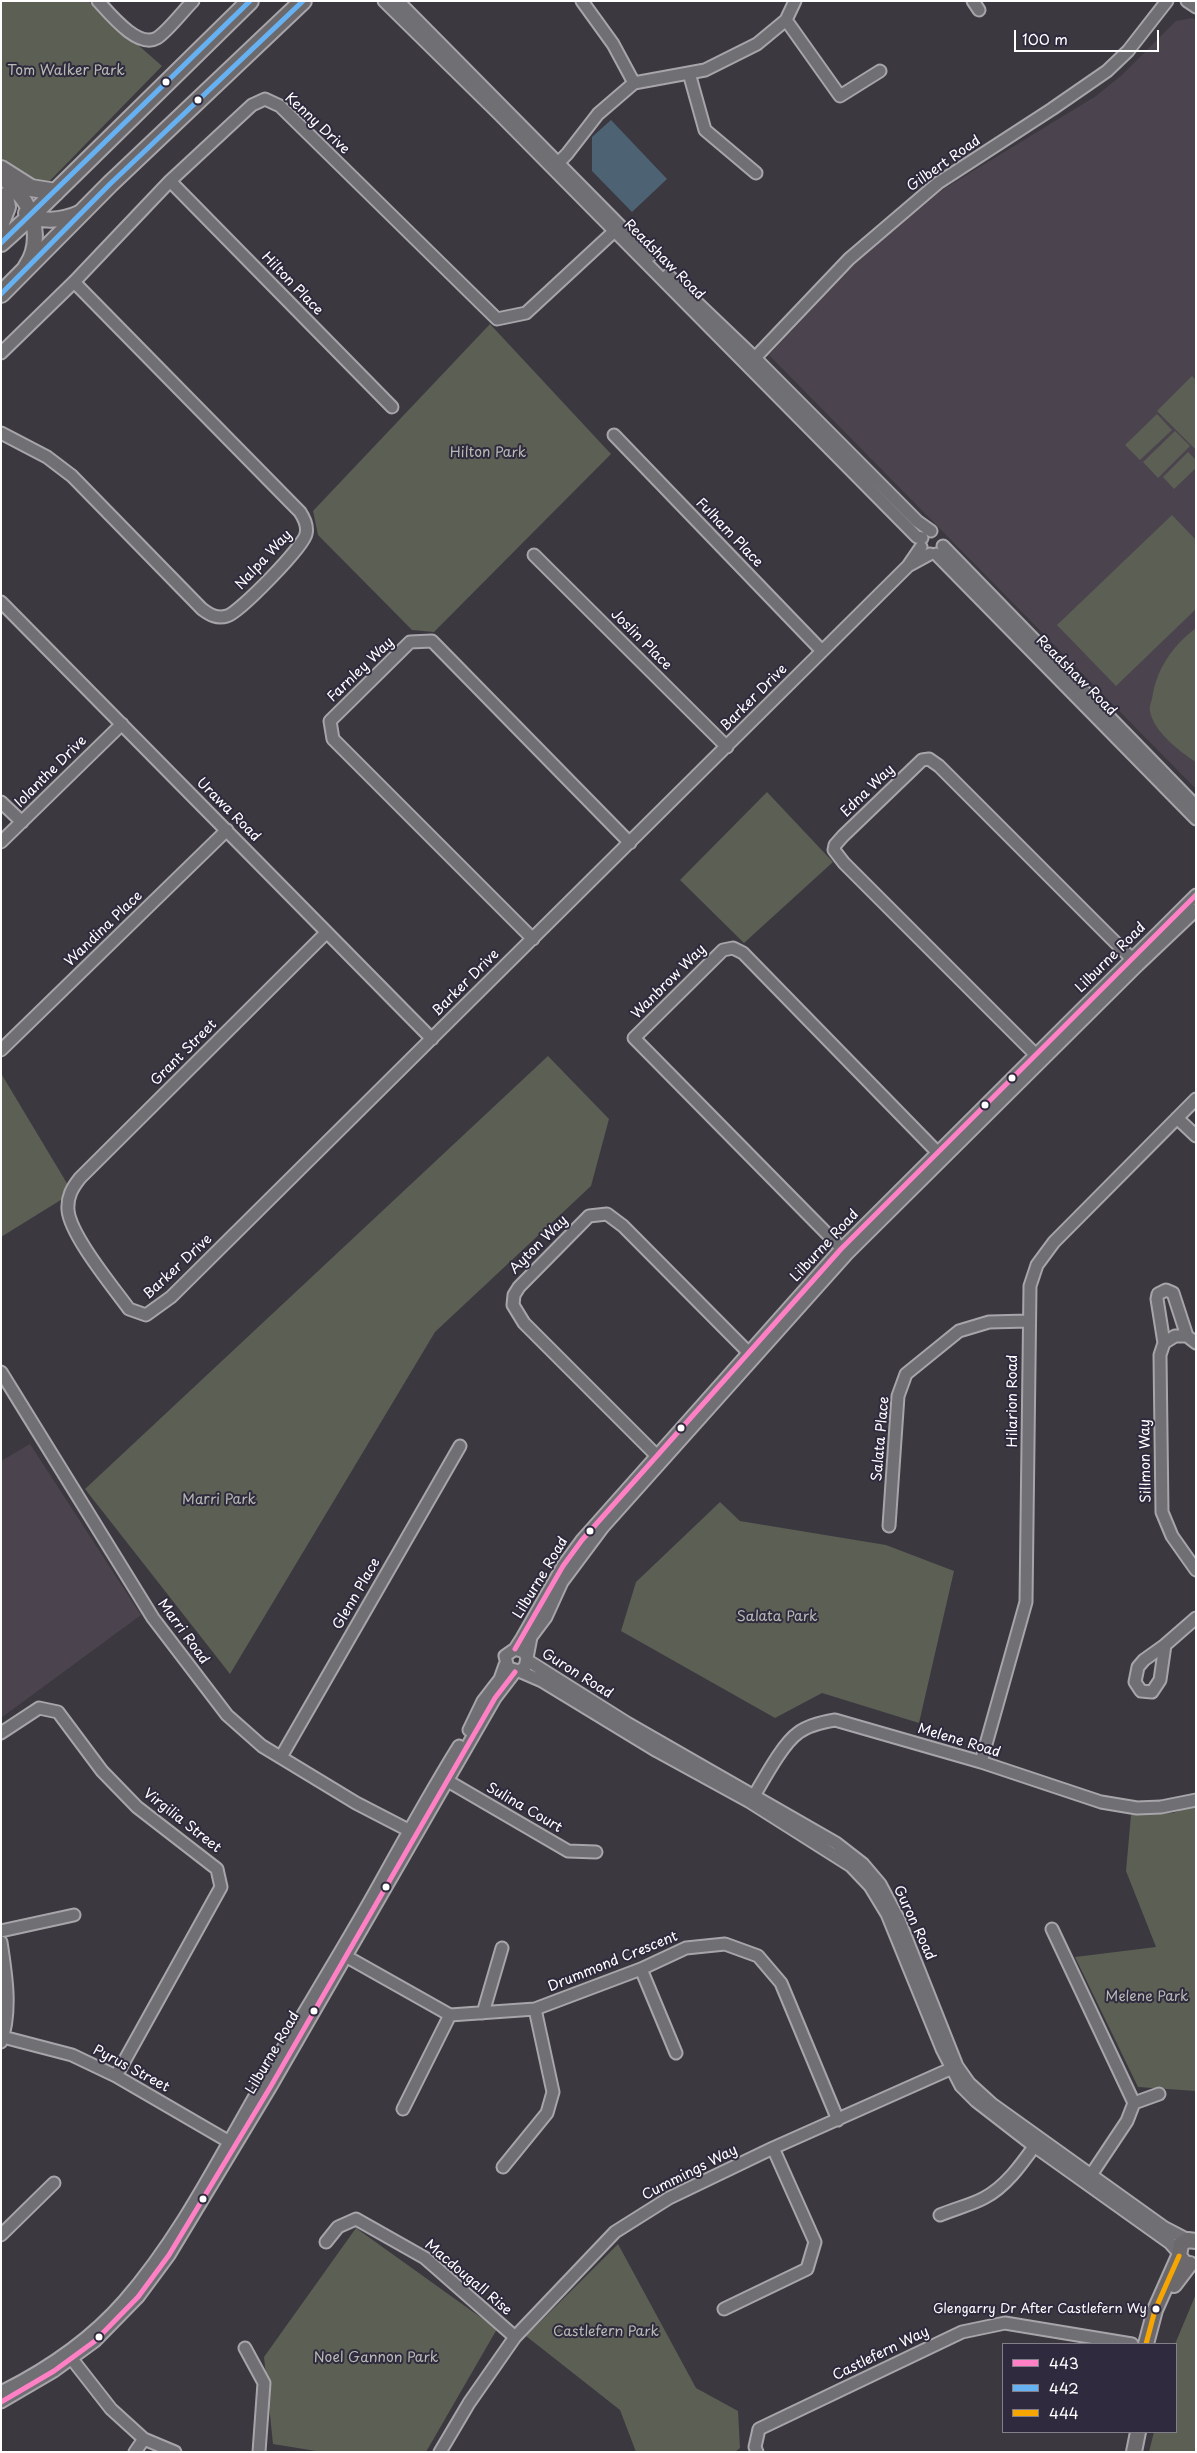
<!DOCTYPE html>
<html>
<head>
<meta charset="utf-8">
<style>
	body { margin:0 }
	#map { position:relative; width:1197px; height:2453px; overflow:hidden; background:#3b3840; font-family:"Playpen Sans",sans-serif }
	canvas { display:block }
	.frame { position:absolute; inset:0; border:2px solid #fff; pointer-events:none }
	.legend { position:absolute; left:1002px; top:2343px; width:175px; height:90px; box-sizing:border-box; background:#2f2a3d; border:1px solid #827f8b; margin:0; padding:6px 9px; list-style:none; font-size:15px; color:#fff }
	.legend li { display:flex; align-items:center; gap:10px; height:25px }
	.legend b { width:25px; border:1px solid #827f8b }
	.scale { position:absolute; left:1014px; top:30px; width:145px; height:22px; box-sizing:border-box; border:2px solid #fff; border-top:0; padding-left:6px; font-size:15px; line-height:18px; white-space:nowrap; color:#fff; -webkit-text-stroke:4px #2f2a3d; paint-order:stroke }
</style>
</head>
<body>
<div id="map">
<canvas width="1197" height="2453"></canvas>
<div class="frame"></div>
<ul class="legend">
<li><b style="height:6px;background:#ff80c5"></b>443</li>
<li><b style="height:6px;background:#66b1f2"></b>442</li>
<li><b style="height:6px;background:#f7a600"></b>444</li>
</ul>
<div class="scale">100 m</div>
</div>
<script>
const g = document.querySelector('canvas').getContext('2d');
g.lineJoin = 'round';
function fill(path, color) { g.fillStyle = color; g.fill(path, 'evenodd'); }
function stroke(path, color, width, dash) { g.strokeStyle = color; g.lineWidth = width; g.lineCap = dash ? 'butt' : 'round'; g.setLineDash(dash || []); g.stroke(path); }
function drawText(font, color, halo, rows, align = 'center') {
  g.font = font + ' "Playpen Sans",sans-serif'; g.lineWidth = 4; g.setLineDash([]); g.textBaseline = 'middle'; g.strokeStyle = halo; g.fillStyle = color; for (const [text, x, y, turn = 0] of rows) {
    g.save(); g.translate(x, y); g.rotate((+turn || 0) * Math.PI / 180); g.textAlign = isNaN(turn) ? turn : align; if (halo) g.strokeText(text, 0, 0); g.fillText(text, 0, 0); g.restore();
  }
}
fill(new Path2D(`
	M1192,18L1196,20V789L769,355L862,256L942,190L1096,96L1123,74L1176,21Z
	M30,1444L141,1615L1,1718V1461Z`), '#4b434d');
fill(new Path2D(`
	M1,1H88L162,66L35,196L1,162Z
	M490,324L611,454L434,632L412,630L318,535L313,511Z
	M1192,376L1196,380V450L1157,411Z
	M1157,414L1172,430L1140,460L1125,445Z
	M1175,431L1190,446L1158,478L1143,462Z
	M1188,452L1196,460V468L1174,489L1163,477Z
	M1172,515L1196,540V609L1116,686L1057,625Z
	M1196,628V762C1180,752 1153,731 1150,711C1149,708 1151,702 1152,699C1156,670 1172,646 1196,628Z
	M767,792L833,862L744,943L680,880Z
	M548,1056L609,1119L591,1186L435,1332L230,1674L85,1489Z
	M2,1075L68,1185L64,1198L1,1237Z
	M720,1502L740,1521L886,1545L954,1571L919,1723L822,1693L775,1718L621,1631L636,1582Z
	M1196,1805V2091L1138,2087L1075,1957L1156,1947L1126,1871L1131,1815L1173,1813Z
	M356,2228L497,2329L426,2452H322L273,2444L264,2357Z
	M618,2244L696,2388L738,2411L740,2448L735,2452H636L620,2410L526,2336Z
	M1196,2294V2452H1149L1154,2432H1176L1175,2344Z`), '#5b5f54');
fill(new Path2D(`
	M611,120L667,179L632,212L592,171V137Z`), '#4d6374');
const minor = new Path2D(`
	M98,1C110,14 138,49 157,38C168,31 183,11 193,1
	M384,1L498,113L917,537L922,538
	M398,1L650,256
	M582,1L613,44L634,83
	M973,1L979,10
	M1187,1L1196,7
	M786,20L840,96L880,71
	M689,73L705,130L756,173
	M554,167L567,154L598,114L634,83L705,70L757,44L786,20L795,1
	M170,181L392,407
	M668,275L755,358L917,521L931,531
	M1,353L74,282L170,181L252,105L265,99L280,106L497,319L526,313L620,226
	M751,362L849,259L938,183L1052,109L1107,71L1128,51L1167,1
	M1,433L47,457L72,476L202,609C210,615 217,619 227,616C239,613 304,546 306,534C308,526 304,518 300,512L74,282
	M614,435L822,651
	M943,546L1196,806
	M936,554L1196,819
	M534,555L727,747
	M908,566L930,554
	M1,602L432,1039
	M1,802L22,822
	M1,842L122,724
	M326,933L80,1178C72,1188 67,1197 68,1210C70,1235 113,1287 129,1309L146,1315L171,1297L908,566L921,547
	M533,939L333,739L330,721L410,642L432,641L630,843
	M1,1050L227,830
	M1040,1059L844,863L834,850L835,845L843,836L922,760L929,759L939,766L1137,964
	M1177,1118L1196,1136
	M846,1253L634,1038L723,950L733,948L743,953L942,1157
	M1164,1343L1157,1299L1158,1294L1166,1290L1173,1293L1187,1336
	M1196,1343L1187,1336H1175L1164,1343L1160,1355L1162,1512L1172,1536L1196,1570
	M1,1372L153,1618L227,1715L262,1746L356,1803L414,1833
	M661,1460L524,1323L513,1305L514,1295L519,1287L589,1216L607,1214L623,1226L753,1357
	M889,1526L898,1396L906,1374L959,1331L989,1322L1028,1321
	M1165,1645L1160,1680L1152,1692L1141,1691L1135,1682L1138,1667L1144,1660L1165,1645L1196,1618
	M515,1649L524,1652L527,1658L525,1667L519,1671L508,1668L505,1656L515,1649L522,1638L563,1566L582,1540L841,1249L1196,895
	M527,1658L531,1637L546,1617L562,1582L603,1527L847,1254L1138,965L1196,910
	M527,1660L627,1723L836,1843L863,1864L880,1884L899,1920L957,2066L969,2083L992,2104L1165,2228L1188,2240
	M519,1671L542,1681L657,1751L750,1802L851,1866L870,1886L887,1914L942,2049L961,2086L976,2101L1034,2146L1170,2243L1178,2252
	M469,1730L483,1701L500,1679L505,1665
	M1,1733L39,1708L58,1712L102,1771L137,1807L217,1869L221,1887L116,2076
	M281,1757L460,1446
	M981,1762L1026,1602L1030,1286L1037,1265L1054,1242L1196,1099
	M441,1777L568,1851L596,1852
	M751,1801C762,1783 782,1744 798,1733C808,1725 823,1722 835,1720L981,1762L1101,1802L1137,1808L1161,1807L1196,1800
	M1052,1929L1134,2103L1127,2121L1089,2178
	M1,1931L74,1915
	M1,1942C6,1974 12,2012 1,2042
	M340,1953L450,2015L535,2009L641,1969L686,1948L725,1944L758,1956L781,1983L838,2120
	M641,1969L676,2053
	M483,2013L502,1948
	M3,2037L72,2055L116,2076L233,2144
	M1134,2103L1159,2094
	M403,2109L450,2015
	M503,2167L547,2113L553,2092L535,2009
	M940,2215C954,2209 971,2205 984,2198C1007,2186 1023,2162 1038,2141
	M1,2235L54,2183
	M326,2242L338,2227L356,2219L425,2258L515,2337
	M724,2309L807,2269L815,2242L773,2148
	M245,2348L264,2383L259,2452
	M68,2354L111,2409L144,2439L175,2452
	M1,2392C47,2369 90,2340 124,2301C182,2235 222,2152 266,2077C303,2013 343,1950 379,1885C405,1838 431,1791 459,1746
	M1,2402L54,2371L95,2341L138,2297L169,2255L271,2086L495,1698L515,1672
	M135,2452L144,2439
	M440,2452L469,2403L515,2337L615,2232L669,2198L773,2148L957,2066
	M757,2452L755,2447L759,2429L962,2332L1005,2323L1132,2344`);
const major = new Path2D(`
	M1,175C9,184 19,193 25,202C37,221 39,248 26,266
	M26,213C44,224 64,220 82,212
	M1184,2262L1179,2256L1181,2244L1188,2240L1196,2241
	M1174,2285L1190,2264
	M1146,2344L1155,2310L1179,2256
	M1134,2452L1138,2432`);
const highway = new Path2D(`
	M1,169L31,188L56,192
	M1,223L7,207L5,196
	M1,243L31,216L250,1
	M1,294L110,184L303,1`);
stroke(minor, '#a7a5a9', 15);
stroke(major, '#a7a5a9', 18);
stroke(highway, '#a7a5a9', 20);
stroke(minor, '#706f74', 11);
stroke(major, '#6c696d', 14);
stroke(highway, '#6c696d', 16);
stroke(new Path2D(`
	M515,1649L563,1566L582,1540L841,1249L1196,895
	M1,2402L54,2371L95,2341L138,2297L169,2255L271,2086L495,1698L515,1672`), '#ff80c5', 5);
stroke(new Path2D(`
	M1,243L250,1
	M1,294L110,184L303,1`), '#66b1f2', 5);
stroke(new Path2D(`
	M1146,2344L1155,2310L1179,2256`), '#f7a600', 5);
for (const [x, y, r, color] of [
	[166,82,4.5,"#fff"],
	[198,100,4.5,"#fff"],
	[1012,1078,4.5,"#fff"],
	[985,1105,4.5,"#fff"],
	[681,1428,4.5,"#fff"],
	[590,1531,4.5,"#fff"],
	[386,1887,4.5,"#fff"],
	[314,2011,4.5,"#fff"],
	[203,2199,4.5,"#fff"],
	[1156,2309,4.5,"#fff"],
	[99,2337,4.5,"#fff"]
]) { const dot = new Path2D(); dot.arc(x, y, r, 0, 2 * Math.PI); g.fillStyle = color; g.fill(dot); stroke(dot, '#2f2a3d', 2); }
drawText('13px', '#fff', '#2f2a3d', [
	["Glengarry Dr After Castlefern Wy",1147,2309]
], 'right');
drawText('14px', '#b7bab3', '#2f2a3d', [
	["Tom Walker Park",66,71],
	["Hilton Park",488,453],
	["Marri Park",219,1500],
	["Salata Park",777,1617],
	["Melene Park",1147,1997],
	["Castlefern Park",606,2332],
	["Noel Gannon Park",376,2358]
]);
drawText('14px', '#fff', '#2f2a3d', [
	["Kenny Drive",317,124,43],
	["Gilbert Road",944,164,-35],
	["Readshaw Road",664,260,45],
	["Hilton Place",292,284,46],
	["Fulham Place",729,533,46],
	["Nalpa Way",264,560,-47],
	["Joslin Place",641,640,45],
	["Farnley Way",361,670,-44],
	["Readshaw Road",1076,676,45],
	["Barker Drive",754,698,-45],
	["Iolanthe Drive",51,772,-45],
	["Edna Way",868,791,-44],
	["Urawa Road",228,810,45],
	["Wandina Place",104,929,-44],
	["Lilburne Road",1111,958,-45],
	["Wanbrow Way",669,982,-45],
	["Barker Drive",466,983,-45],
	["Grant Street",184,1053,-45],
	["Ayton Way",539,1245,-45],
	["Lilburne Road",825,1246,-47],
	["Barker Drive",178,1267,-43],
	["Hilarion Road",1013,1401,-90],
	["Salata Place",881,1439,-85],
	["Sillmon Way",1146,1461,-91],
	["Lilburne Road",541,1578,-59],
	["Glenn Place",357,1594,-60],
	["Marri Road",183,1632,54],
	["Guron Road",577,1674,32],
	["Melene Road",959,1741,17],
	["Sulina Court",524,1808,30],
	["Virgilia Street",182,1821,38],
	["Guron Road",914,1923,65],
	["Drummond Crescent",613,1962,-22],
	["Lilburne Road",273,2053,-60],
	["Pyrus Street",131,2069,28],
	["Cummings Way",690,2173,-27],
	["Macdougall Rise",468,2278,40],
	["Castlefern Way",881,2354,-26]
]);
</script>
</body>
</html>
